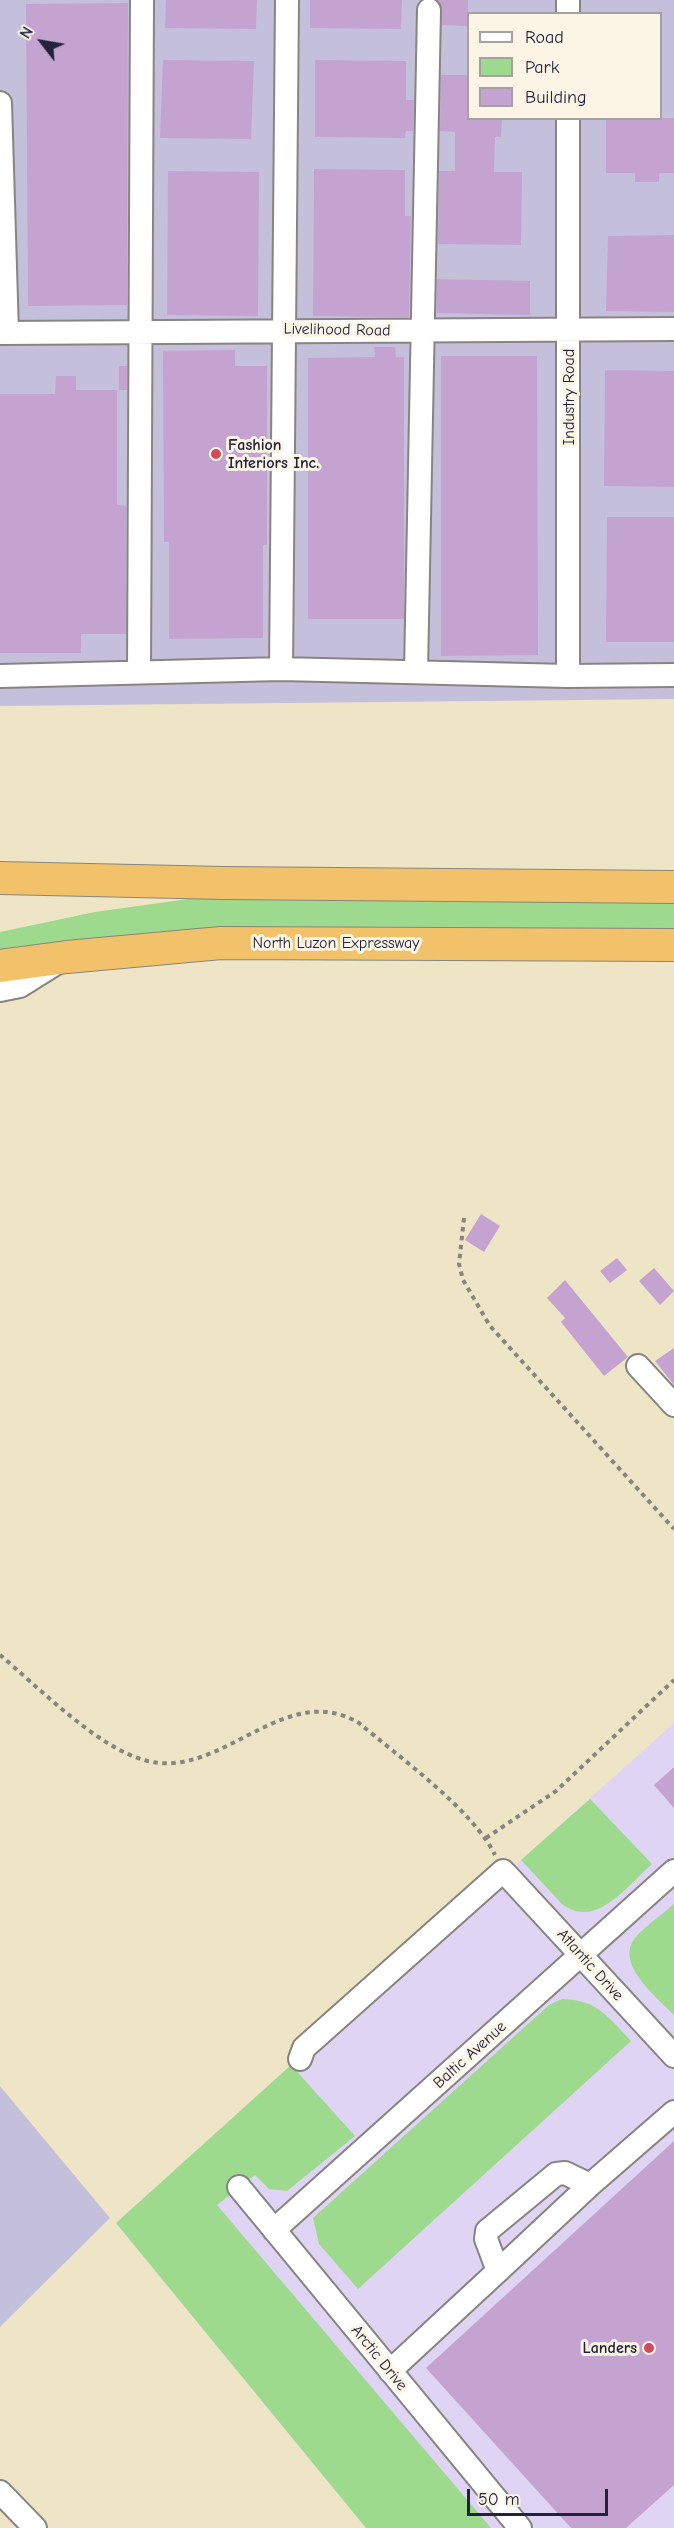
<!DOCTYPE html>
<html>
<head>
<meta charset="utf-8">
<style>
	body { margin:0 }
	#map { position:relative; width:674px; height:2528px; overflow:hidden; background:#ede5c5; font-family:"Comic Neue",sans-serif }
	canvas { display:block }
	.legend { position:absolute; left:467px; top:12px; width:195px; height:108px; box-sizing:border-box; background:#fcf5e5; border:2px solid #a5a1a1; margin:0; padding:8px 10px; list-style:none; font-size:18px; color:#22223b }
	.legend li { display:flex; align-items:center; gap:12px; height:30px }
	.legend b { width:30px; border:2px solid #a5a1a1 }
	.north { position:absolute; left:12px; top:12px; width:60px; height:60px; -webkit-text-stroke:4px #fcf5e5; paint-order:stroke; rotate:301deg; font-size:16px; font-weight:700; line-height:24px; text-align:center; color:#22223b }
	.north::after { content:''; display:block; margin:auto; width:21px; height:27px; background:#22223b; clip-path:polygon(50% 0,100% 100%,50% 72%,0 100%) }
	.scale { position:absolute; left:467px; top:2489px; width:141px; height:27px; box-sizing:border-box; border:3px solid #22223b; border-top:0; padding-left:8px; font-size:18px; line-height:21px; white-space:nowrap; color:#22223b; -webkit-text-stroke:4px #fcf5e5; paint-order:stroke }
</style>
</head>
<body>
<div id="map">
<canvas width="674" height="2528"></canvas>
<ul class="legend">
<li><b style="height:8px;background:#fff"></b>Road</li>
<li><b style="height:16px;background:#9eda8e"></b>Park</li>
<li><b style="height:16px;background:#c5a3d0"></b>Building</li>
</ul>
<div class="north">N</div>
<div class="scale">50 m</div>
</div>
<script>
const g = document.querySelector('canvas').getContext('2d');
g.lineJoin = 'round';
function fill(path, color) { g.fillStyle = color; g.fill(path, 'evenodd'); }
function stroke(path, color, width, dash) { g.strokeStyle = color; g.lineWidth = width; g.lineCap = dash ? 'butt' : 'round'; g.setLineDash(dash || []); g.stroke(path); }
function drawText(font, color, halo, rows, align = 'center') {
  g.font = font + ' "Comic Neue",sans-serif'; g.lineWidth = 6; g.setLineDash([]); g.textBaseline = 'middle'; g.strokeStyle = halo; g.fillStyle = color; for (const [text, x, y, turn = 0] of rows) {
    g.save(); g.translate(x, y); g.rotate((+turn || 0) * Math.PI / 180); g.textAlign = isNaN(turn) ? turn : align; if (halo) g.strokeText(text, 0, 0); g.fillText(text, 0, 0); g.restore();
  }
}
fill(new Path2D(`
	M674,1723V2528H366L116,2223Z`), '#e0d4f4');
fill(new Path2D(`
	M0,0H674V699L0,706ZM468,14H660V118H468Z
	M0,2086L110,2218L0,2327Z`), '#c4c0db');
fill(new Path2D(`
	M674,895V934L0,956V932L95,912L188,899L260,896Z
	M590,1799L652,1864C627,1886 596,1930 562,1904L521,1860Z
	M674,1904V2015C658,1998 614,1964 635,1938C646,1925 662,1915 674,1904Z
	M562,1999C598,2000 608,2017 631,2041L358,2289L319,2244L313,2218L549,2005Z
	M291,2065L355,2136L287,2191L269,2189L255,2175L217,2205L491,2528H366L116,2223Z`), '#9eda8e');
fill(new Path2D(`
	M166,0H257L256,29L165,28Z
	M310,0H402L401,29L310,28Z
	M438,0H468V26L442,25V10Z
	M128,3L127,305L28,306L26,4Z
	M163,60L254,61L251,139L160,138Z
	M315,60L406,61V100H414L413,131H406L405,138L315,137Z
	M441,75H468V118H502L501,137H495L494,172H522L521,245L438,244L439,171H455V132L440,131Z
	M606,118H674V173H659V182H635V173H606Z
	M314,169L405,170V216H411L409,317L313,316Z
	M168,171L259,172L258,316L167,315Z
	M674,235V312L606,311L608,236Z
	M437,279L530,281V315L437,313Z
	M374,347H395L396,357H404V619H308V358L375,357Z
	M235,350V366H267V545H263V638L169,639V542H164L163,351Z
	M441,356H537L538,655L441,656Z
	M119,366H127V390H119Z
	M605,370L674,371V487L604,486Z
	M56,376H76V390H117V505L126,506V634H81V653H0V394H55Z
	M607,517H674V642H606Z
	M481,1214L500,1226L484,1252L465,1240Z
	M617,1258L627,1270L610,1283L600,1271Z
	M654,1268L674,1291L660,1305L639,1281Z
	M565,1280L628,1357L604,1376L561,1322L565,1318L547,1298Z
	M674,1348V1385L655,1361Z
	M674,1767V1808L654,1785Z
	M674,2141V2485L626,2528H571L426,2368Z`), '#c5a3d0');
const minor = new Path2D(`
	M568,14V0
	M0,103L7,333
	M0,333L674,329
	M281,669L287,0
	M416,671L429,10
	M139,672L142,0
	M0,676L281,669L568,676L674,675
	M568,676V118
	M0,990L20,986L60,961
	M638,1366L674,1405
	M506,1874L674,2056
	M300,2059L304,2048L503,1871
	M239,2187L520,2528
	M274,2230L674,1871
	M498,2271L590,2185
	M390,2371L498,2271L486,2239L487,2231L556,2174L565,2173L590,2185L674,2112
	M0,2492L35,2528`);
const highway = new Path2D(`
	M0,878L224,883L674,887
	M0,966L67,957L221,943L674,945`);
stroke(minor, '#888480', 26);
stroke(highway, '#888480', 34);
stroke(new Path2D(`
	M464,1218L459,1264L463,1280L490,1326L674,1529
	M0,1655C38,1687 97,1747 144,1760C220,1783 284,1678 359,1723C399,1757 473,1810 495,1855
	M486,1838L556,1791L674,1680`), '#888480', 4, [4.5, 4.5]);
stroke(minor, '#fff', 22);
stroke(highway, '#f2c26a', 32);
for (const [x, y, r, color] of [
	[216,454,6,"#d1495b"],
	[649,2348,6,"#d1495b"]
]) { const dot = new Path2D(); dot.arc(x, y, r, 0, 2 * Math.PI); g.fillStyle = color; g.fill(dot); stroke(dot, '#fcf5e5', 2); }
drawText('16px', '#22223b', '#fcf5e5', [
	["Livelihood Road",337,330,1],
	["Industry Road",569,397,-90],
	["North Luzon Expressway",336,943],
	["Atlantic Drive",590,1965,48],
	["Baltic Avenue",470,2055,-42],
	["Arctic Drive",379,2358,51]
]);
drawText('bold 16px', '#22223b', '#fcf5e5', [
	["Fashion",228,445],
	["Interiors Inc.",228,463],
	["Landers",637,2348,"right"]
], 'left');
</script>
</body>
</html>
